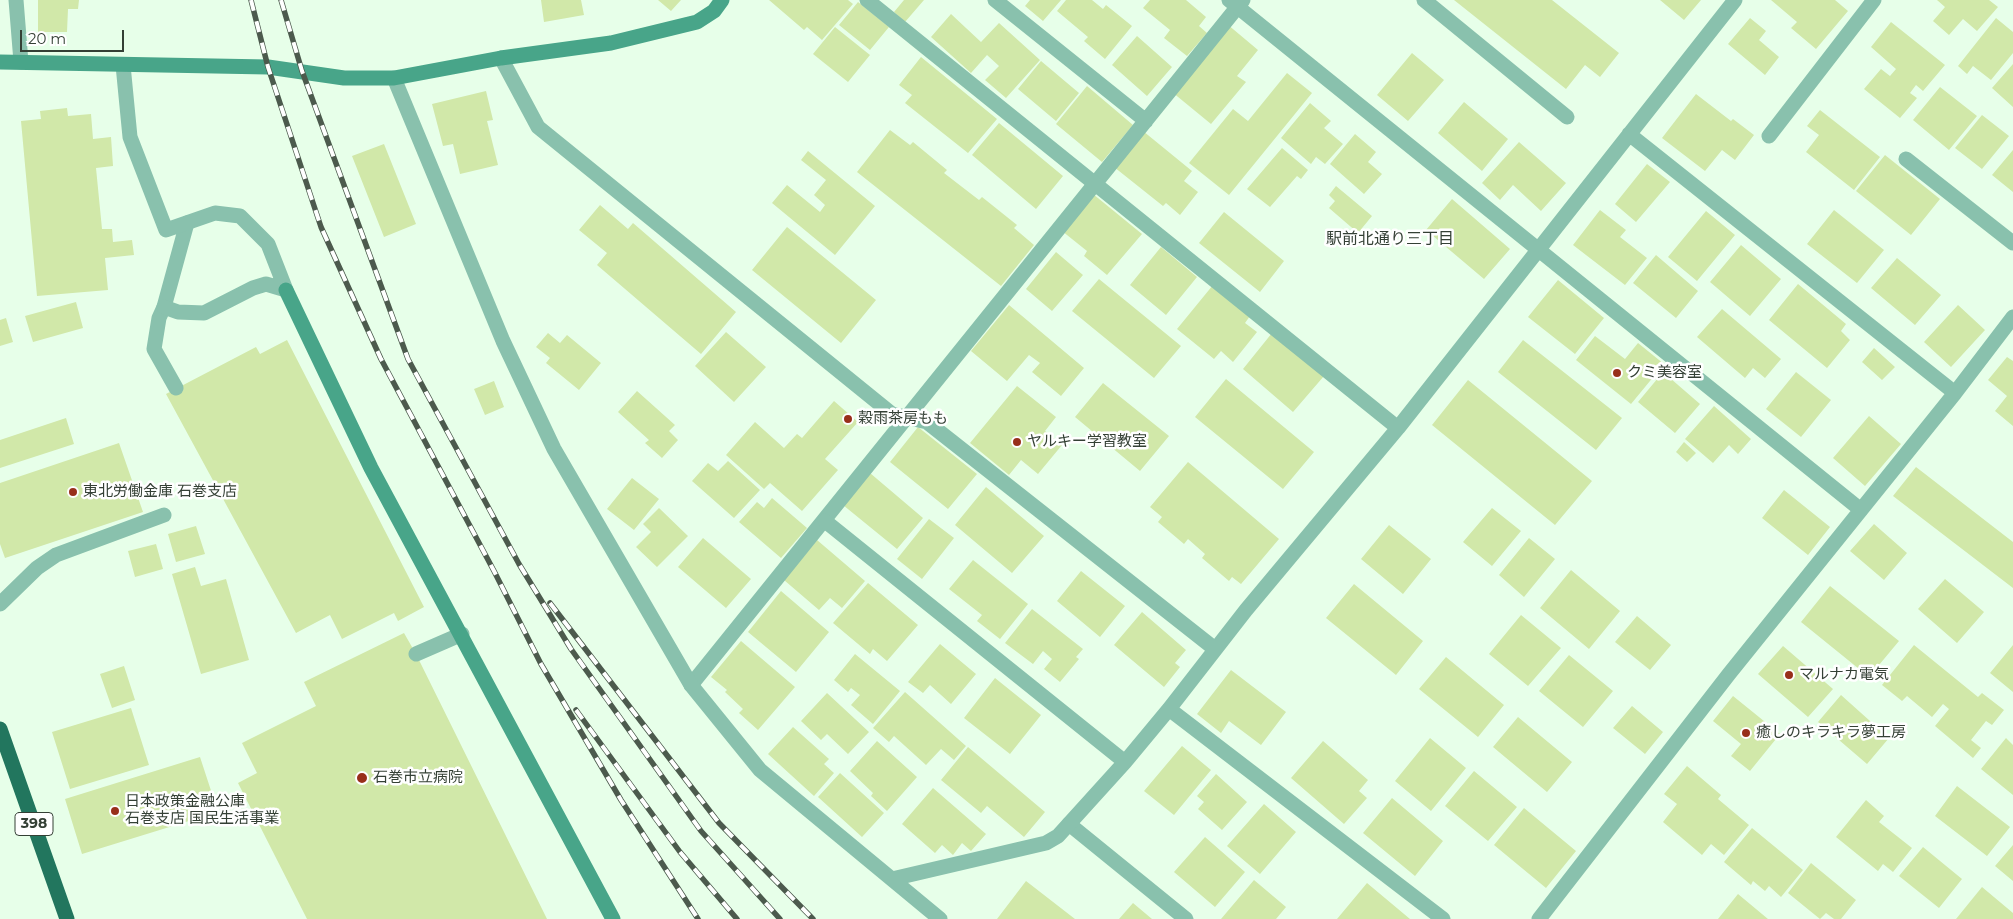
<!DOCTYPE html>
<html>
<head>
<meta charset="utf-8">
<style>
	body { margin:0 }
	#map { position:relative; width:2013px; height:919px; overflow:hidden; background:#e7ffe9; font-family:Montserrat,sans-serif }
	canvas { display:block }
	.scale { position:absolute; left:20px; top:30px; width:104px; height:22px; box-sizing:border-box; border:2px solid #344035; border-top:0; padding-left:6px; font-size:15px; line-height:18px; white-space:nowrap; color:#344035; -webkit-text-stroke:4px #fff; paint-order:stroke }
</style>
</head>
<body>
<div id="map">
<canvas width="2013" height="919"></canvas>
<div class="scale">20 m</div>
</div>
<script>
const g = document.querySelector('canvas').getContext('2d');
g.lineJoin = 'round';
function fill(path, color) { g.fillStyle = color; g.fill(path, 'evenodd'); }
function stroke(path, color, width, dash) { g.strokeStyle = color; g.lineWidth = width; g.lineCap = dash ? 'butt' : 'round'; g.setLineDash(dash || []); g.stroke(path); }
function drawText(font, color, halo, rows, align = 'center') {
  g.font = font + ' Montserrat,"Noto Sans JP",sans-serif'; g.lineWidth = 5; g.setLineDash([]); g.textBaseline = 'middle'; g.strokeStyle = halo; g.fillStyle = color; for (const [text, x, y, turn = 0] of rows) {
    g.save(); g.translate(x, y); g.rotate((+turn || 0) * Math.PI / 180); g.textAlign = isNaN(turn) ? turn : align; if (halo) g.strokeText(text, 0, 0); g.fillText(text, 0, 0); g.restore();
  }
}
fill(new Path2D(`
	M38,0H79L78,9H68L67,32H38Z
	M541,0H581L584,15L544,22Z
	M658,0H681L671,11Z
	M769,0H848L853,4L822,40L807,27L804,30Z
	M904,0H924L905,22L894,12Z
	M1030,0H1061L1043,21L1025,6Z
	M1066,0H1092L1103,9L1106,5L1132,26L1105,59L1084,41L1088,37L1057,11Z
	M1150,0H1186L1206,17L1199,26L1207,33L1187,56L1164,38L1170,30L1143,8Z
	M1454,0H1552L1619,53L1600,77L1585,65L1566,89Z
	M1660,0H1701L1684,20Z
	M1771,0H1835L1848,11L1816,49L1791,28L1797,22Z
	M1937,0H1989L1998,7L1977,31L1963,19L1949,35L1933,21L1945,7Z
	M858,2L889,27L870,50L839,25Z
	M951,14L981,42L999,23L1040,60L1006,98L985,80L999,66L987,55L971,73L931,37Z
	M1750,18L1766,31L1759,40L1779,57L1765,75L1728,44Z
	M1996,18L2013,32V53L1991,80L1973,66L1967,74L1958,66Z
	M1891,22L1945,65L1923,91L1916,85L1910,93L1917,98L1900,118L1864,89L1881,69L1890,76L1896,69L1871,47Z
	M1227,24L1258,50L1237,76L1246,82L1211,124L1172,92Z
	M835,27L870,55L848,82L813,54Z
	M1137,36L1172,67L1147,96L1112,65Z
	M1412,53L1444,80L1408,121L1377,95Z
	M921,57L997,119L968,153L905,103L912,95L899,85Z
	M1041,61L1079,93L1056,121L1018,89Z
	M2013,64V107L1992,88Z
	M1287,73L1312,93L1229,195L1189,163L1233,109L1248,121Z
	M1087,86L1133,125L1102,162L1056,124Z
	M1940,87L1977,116L1949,150L1913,120Z
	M486,91L493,120L487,121L498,165L460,174L453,144L443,146L432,104Z
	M1696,94L1731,121L1733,119L1754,135L1735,160L1722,150L1705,171L1662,138Z
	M1464,102L1508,139L1482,171L1438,133Z
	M1310,103L1331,121L1324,128L1343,144L1325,164L1316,157L1311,164L1281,138Z
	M67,108L68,116L91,114L93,139L111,137L113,166L96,168L102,229H112L113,242L132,240L134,255L105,258L108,290L37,296L21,121L41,119L40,111Z
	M1820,110L1880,157L1854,190L1806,152L1819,135L1807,126Z
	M1982,115L2009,136L1982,169L1955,148Z
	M999,123L1063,176L1036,209L972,155Z
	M890,130L910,145L913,142L947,170L944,173L979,200L982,197L1017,225L1014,228L1034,245L1001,286L857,172Z
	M1143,131L1192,171L1184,181L1198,192L1180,215L1166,203L1163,206L1114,167Z
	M1355,134L1376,152L1368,162L1382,174L1364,194L1330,164Z
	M1519,142L1566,183L1541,211L1513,185L1500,200L1482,183Z
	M384,144L416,224L384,237L352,156Z
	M1282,148L1308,170L1301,179L1297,176L1270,207L1247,189Z
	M2013,150V192L1992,175Z
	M808,151L875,206L835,255L772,203L787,185L820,212L825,205L814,195L826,180L801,160Z
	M1885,155L1940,199L1911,235L1856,191Z
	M1647,164L1670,182L1636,222L1615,204Z
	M1336,186L1372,216L1358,233L1329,208L1335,201L1329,195Z
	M1093,194L1142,234L1107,275L1084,256L1087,251L1062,231Z
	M1452,199L1510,249L1484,279L1426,230Z
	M600,205L628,229L633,223L736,312L701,354L597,265L607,253L579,230Z
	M1600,210L1626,230L1620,237L1647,258L1625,285L1573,245Z
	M1834,210L1884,250L1857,283L1807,244Z
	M1706,211L1735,235L1697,281L1668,257Z
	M1224,212L1284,261L1260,292L1199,243Z
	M787,227L876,300L841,343L752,270Z
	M1741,245L1781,279L1750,316L1710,282Z
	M1161,247L1197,277L1166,315L1130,285Z
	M1056,252L1083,275L1052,311L1026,289Z
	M1656,255L1698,291L1676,318L1633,283Z
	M1897,258L1941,295L1915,325L1871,288Z
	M1099,279L1181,346L1154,378L1072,311Z
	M1558,280L1604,318L1575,354L1528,317Z
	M1798,284L1846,324L1841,331L1850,340L1827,368L1769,320Z
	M1213,285L1250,316L1245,323L1257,332L1233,362L1221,351L1214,359L1177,329Z
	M76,302L83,328L33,342L25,316Z
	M1009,305L1084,368L1061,396L1032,372L1040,363L1029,355L1007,381L971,351Z
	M1958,305L1985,330L1951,367L1924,342Z
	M1722,309L1781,359L1765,378L1753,368L1745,378L1697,337Z
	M6,318L13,342L0,346V320Z
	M726,332L766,367L734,402L695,366Z
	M548,333L560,343L567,335L601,363L579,390L546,363L550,358L536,347Z
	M1272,333L1324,376L1293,412L1243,369Z
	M1595,336L1625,359L1638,343L1664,364L1631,404L1576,360Z
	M287,340L424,607L398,621L394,613L342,639L330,615L296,633L166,394L256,347L260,354Z
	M1523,340L1622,418L1596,450L1498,372Z
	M1874,348L1895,367L1882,380L1862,362Z
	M2007,357L2013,361V426L1995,411L2007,396L1988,380Z
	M1663,372L1700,404L1675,433L1638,402Z
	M1796,372L1831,400L1801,437L1766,409Z
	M1226,379L1314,452L1283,489L1195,417Z
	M1468,380L1592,481L1555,525L1432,425Z
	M494,381L504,407L485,415L474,389Z
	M1103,383L1169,436L1140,471L1075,417Z
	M1017,386L1056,417L1045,431L1062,445L1038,474L1021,460L1009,475L970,443Z
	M637,391L675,425L669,431L678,440L662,458L645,443L649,440L618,412Z
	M834,401L858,422L825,459L838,470L802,511L770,483L764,489L726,455L755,422L784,448L797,434L802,438Z
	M1714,406L1751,439L1738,454L1729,445L1713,463L1685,439Z
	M1869,416L1901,444L1865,486L1833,458Z
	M66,418L74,444L0,468V440Z
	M918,427L977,474L948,509L890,462Z
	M1684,442L1696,453L1687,462L1676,452Z
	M119,443L143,512L5,558L0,544V483Z
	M728,461L760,490L734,518L692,481L708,463L718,471Z
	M1188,462L1279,539L1241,584L1232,577L1229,581L1202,558L1205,554L1188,539L1184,544L1158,522L1162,517L1150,507Z
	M1916,467L2013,542V588L1893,496Z
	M870,473L923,518L897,549L843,505Z
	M632,478L659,499L634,530L607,509Z
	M986,487L1044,536L1012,573L955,525Z
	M1784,490L1830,527L1808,555L1762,518Z
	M772,498L807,528L781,558L739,522L757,502L764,508Z
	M659,508L688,536L657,567L636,547L651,532L643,524Z
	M1492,508L1521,531L1492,566L1463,542Z
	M929,519L954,538L922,579L897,559Z
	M1874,524L1907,553L1884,580L1850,551Z
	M1389,525L1431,559L1403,594L1361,559Z
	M196,526L205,554L176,562L168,534Z
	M703,538L751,579L726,608L678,567Z
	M1529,538L1555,559L1524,597L1499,575Z
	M817,540L865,581L842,608L830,598L819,610L784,580Z
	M156,544L163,569L135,577L128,551Z
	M973,560L1028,604L1000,639L977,621L982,615L949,589Z
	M195,567L201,586L226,579L249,660L201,674L172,574Z
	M1571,570L1620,611L1589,649L1540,608Z
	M1081,571L1125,606L1100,637L1057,601Z
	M1945,579L1984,612L1957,643L1918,609Z
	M868,583L918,625L887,661L873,649L870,654L833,623Z
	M1354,584L1423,641L1396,675L1326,618Z
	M1830,586L1899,641L1869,677L1801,622Z
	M781,591L829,632L796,672L748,632Z
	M1032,609L1083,649L1076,657L1079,659L1060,682L1044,669L1052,659L1043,651L1033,664L1005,643Z
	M1142,612L1186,650L1175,663L1180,667L1164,687L1114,645Z
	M1521,615L1561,648L1528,686L1489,654Z
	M1637,616L1671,645L1650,670L1615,642Z
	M404,633L416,654L547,919H307L238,783L257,773L242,743L316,706L304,682Z
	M741,641L795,687L758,730L739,713L743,709L725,692L727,690L711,677Z
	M940,644L976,674L951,704L930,685L923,693L908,682Z
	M1914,645L1978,697L1982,693L2004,710L1992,725L1986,721L1971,740L1981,748L1973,758L1935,726L1949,709L1943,704L1932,717L1907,696L1902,701L1882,685Z
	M2013,645V692L1990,673Z
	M1783,646L1833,689L1808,717L1758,674Z
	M855,654L900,691L873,724L851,705L860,695L851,688L848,692L834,680Z
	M1569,655L1613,691L1583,727L1539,691Z
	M1446,657L1504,705L1478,737L1419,689Z
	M124,666L135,700L112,708L100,674Z
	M1231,670L1286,712L1261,745L1229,721L1221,733L1197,714Z
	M995,678L1041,715L1010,754L964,718Z
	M905,692L966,746L954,760L941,749L926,765L894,736L889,742L873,728Z
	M827,693L869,732L848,754L827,734L821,740L801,721Z
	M1841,695L1889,738L1867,764L1818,722Z
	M1733,696L1780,734L1750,771L1731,756L1741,744L1713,721Z
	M1632,706L1663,732L1645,754L1613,728Z
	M131,708L149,765L70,789L52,732Z
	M1518,717L1572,762L1547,792L1493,747Z
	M793,727L829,759L824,764L834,773L814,796L768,754Z
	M1430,738L1466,768L1431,811L1395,781Z
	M2006,738L2013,745V795L1981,769Z
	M877,741L917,777L887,811L871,796L873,793L850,771Z
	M1323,741L1368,780L1359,791L1367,798L1344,824L1291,778Z
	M1182,746L1211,770L1174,815L1144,791Z
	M968,747L1045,812L1024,837L987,806L981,813L941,780Z
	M200,757L218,812L82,854L65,799Z
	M1687,766L1721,795L1718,799L1749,825L1724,855L1711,844L1702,855L1663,822L1677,804L1664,794Z
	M1474,771L1517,807L1488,841L1445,806Z
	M840,773L884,813L862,837L818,797Z
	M1216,774L1247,802L1222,830L1198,809L1204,802L1197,796Z
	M1957,786L2010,827L1987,856L1935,816Z
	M933,788L986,834L971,851L962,843L953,855L942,845L935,853L902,824Z
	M1392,798L1443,841L1415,876L1363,833Z
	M1866,800L1884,816L1879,822L1912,848L1893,872L1883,864L1878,871L1836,837Z
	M1264,804L1296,832L1260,874L1227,846Z
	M1524,808L1576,851L1546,888L1494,845Z
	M1752,828L1803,870L1781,897L1769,886L1765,891L1753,881L1751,885L1724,862Z
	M1205,837L1245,872L1215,907L1174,872Z
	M2013,845V881L1995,866Z
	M1923,847L1962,879L1939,908L1899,876Z
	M1811,863L1856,900L1841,919H1834L1826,913L1820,919L1788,893Z
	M1254,880L1286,907L1276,919H1221Z
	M1026,881L1075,919H997Z
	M1367,883L1410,919H1337Z
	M1982,887L2013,913V919H1956Z
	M1738,894L1768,919H1718Z
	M1133,903L1152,919H1119Z`), '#d1e8a9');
stroke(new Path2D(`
	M16,0L21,62
	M995,0L1146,121
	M1424,0L1567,117
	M1769,136L1874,0
	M1906,159L2013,243
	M176,388L154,349L159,318L164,307L187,223
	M0,604L37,568L56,555L164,515
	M416,654L462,634
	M691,685L1243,0
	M1069,824L1186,919`), '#89c1ad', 15);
stroke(new Path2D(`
	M867,0L1398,428
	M1229,0L1861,510
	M501,58L538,127L892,414L927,422L1215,649
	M123,65L130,137L166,230L215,213L240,216L268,244L286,290
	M394,78L503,341L554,449L691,685L760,770L940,919
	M1629,134L1955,393
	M164,307L178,312L204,313L253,288L266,284L286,290
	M825,521L1125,762
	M1169,709L1443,919
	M892,879L1046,843L1058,836L1125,762L1169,709L1246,610L1398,428L1735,0
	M1539,919L1729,674L1955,393L2013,317`), '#89c1ad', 15);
stroke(new Path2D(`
	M0,62L268,67L344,78H394L501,58L611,43L697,22L714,11L722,0
	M286,290L371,468L613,919`), '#48a589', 15);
stroke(new Path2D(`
	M0,729L67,919`), '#22765e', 15);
const rail = new Path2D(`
	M251,0L268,67L321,227L381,359L494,571L541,664L621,800L698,919
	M281,0L302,71L408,359L519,564L571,649L701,831L780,919
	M550,603L719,823L813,919
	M576,710L680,852L737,919`);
stroke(rail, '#4c5a4d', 5.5);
stroke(rail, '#fff', 4, [11]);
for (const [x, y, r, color] of [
	[1617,373,5,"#982f1a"],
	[848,419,5,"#982f1a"],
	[1017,442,5,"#982f1a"],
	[73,492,5,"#982f1a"],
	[1789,675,5,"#982f1a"],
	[1746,733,5,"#982f1a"],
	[362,778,6,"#982f1a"],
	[115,811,5,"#982f1a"]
]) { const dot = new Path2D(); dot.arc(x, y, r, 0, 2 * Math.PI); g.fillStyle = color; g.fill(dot); stroke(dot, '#fff', 2); }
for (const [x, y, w] of [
	[34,824,38]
]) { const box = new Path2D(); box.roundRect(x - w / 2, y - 11.5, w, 23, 4); g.fillStyle = '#fff'; g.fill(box); stroke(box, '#344035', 1); }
drawText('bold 14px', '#344035', null, [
	["398",34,824]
]);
drawText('15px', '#344035', '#fff', [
	["クミ美容室",1627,373],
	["穀雨茶房もも",858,419],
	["ヤルキー学習教室",1027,442],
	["東北労働金庫 石巻支店",83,492],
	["マルナカ電気",1799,675],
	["癒しのキラキラ夢工房",1756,733],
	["石巻市立病院",373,778],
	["日本政策金融公庫",125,802],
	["石巻支店 国民生活事業",125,819]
], 'left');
drawText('16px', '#344035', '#fff', [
	["駅前北通り三丁目",1390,239]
]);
</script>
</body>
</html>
